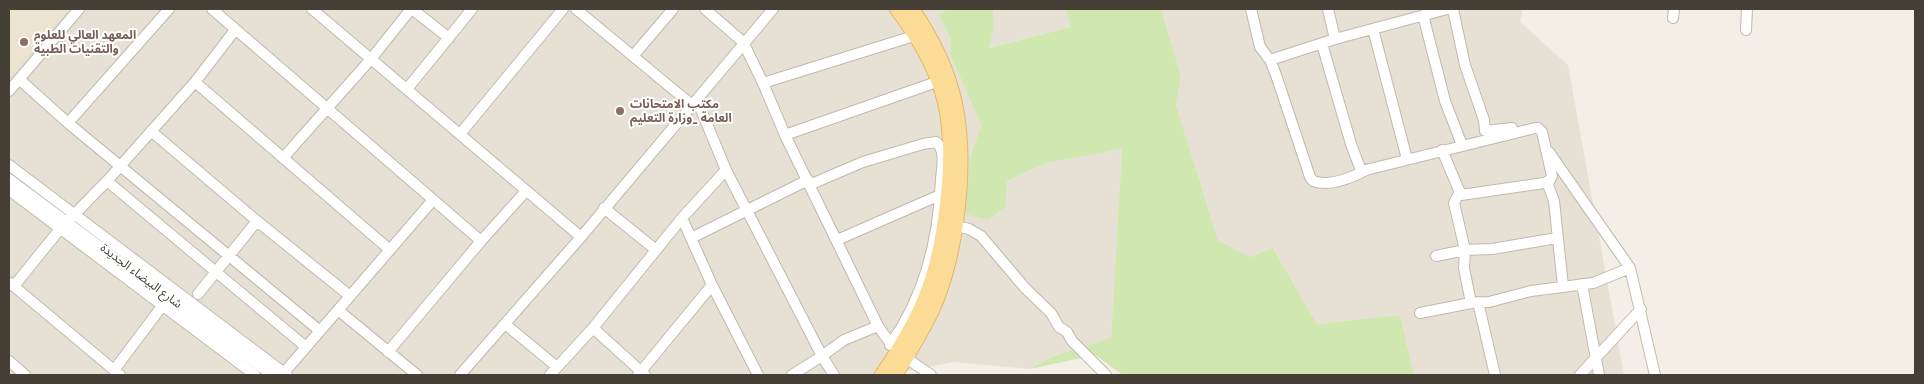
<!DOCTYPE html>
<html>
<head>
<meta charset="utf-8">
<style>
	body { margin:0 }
	#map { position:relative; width:1924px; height:384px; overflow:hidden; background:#f3efe7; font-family:Raleway,sans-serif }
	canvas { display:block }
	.frame { position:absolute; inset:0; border:10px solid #463f36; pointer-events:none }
</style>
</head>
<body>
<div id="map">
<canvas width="1924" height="384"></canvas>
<div class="frame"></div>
</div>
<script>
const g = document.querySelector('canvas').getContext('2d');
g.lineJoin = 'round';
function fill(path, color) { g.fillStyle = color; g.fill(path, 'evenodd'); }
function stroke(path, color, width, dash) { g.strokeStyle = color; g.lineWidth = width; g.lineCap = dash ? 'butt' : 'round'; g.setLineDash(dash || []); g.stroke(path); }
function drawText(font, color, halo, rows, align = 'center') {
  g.font = font + ' Raleway,"Noto Sans Arabic",sans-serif'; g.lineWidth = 4; g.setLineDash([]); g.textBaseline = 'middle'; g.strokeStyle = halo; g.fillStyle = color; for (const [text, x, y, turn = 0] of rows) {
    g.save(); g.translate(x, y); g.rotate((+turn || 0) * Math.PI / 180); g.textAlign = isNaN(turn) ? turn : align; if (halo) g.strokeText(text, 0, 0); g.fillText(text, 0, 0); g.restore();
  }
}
fill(new Path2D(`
	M9,9H947L939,15L951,40L950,54L981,125L970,158L1006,206L1007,181L1046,163L1122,149L1111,338L1051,357L1030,369L954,362L902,372L901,375H9Z
	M993,9H1066L1071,27L988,48L994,26Z
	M1161,9H1523L1520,22L1568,65L1624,375H1414L1400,315L1317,324L1274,249L1250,257L1218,240L1176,105L1181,76Z`), '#e7e0d5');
fill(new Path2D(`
	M9,9H69L9,76Z`), '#ece3d1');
fill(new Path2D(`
	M947,9H993L994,26L989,48L1071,27L1066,9H1161L1181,76L1176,105L1218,240L1250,257L1273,248L1317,324L1400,315L1414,375H1123L1095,355L1030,369L1051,357L1111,338L1122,149L1046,163L1007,181L1006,206L988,220L966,214L970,158L981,125L950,54L951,40L939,15Z`), '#d0e7b0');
stroke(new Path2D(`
	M1913,375L1915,373`), '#a4d3ef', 2);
const minor = new Path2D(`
	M212,9L481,241
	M312,9L581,237
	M412,9L449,38
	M576,9L692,105
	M705,9L743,42L763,83L785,135L878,326C895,352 906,358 931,375
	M1251,9L1260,47L1270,60L1276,75L1310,177L1313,181C1330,187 1351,178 1366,170
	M1328,9L1335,39
	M1453,9L1465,65L1484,120L1485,131L1512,128
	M1423,15L1445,101L1462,145
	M1673,18L1674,9
	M1373,29L1407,159
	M1746,30L1747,9
	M1322,44L1351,144L1360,168L1366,170L1535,128H1538L1542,132L1552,176L1550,180L1544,183L1461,195L1442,150
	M633,56L673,9
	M1270,60L1335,39L1447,9
	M19,79L68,123L320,331
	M195,82L390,250
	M763,83L917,35
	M407,89L472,9
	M9,91L79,9
	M697,100L726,170L822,356L834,375
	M68,123L169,9
	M151,131L257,221L350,296
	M460,134L563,9
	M785,135L945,79
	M1549,152L1630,268L1655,375
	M283,158L371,59L411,9
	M9,165L287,375
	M9,179L272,375
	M107,181L306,347
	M1547,182L1554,201L1563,286
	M809,185L863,162L923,144L936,142C946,150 942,167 941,179C939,238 925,296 890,345
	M9,190L255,375
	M1459,193L1454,203L1465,250L1464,268L1471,303
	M604,208L656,250
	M682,218L712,285L758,375
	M950,225L969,229L981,236L1025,288L1051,313L1059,327L1067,332L1072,341L1106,375
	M691,238L808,180
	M837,240L940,195
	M1436,256L1465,250L1492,249L1557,238
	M10,283L120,375
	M1582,284L1599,375
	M14,286L60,229L107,181L195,82L235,30
	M198,294L257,221
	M1478,302L1495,375
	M338,310L417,375
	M1420,313L1471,303L1489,302L1531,291L1593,283L1630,268
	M505,324L557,367
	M593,328L645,375
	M388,352L481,241L526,191
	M9,361L25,375
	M114,370L166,301
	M282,375L432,201
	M460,375L581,237L773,9
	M550,375L593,328L682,218L726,170
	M638,375L712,285
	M792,375L822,356L844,340L878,326
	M1580,375L1641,309`);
const major = new Path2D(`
	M882,375C923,315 939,276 947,204C957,122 947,75 897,9
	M895,375C909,353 923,330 934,306C948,274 954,241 958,207C966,129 957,74 912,9`);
stroke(minor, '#c1b9ac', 12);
stroke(major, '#e1b866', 16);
stroke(minor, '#fff', 10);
stroke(major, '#fcdb96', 14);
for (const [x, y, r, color] of [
	[24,42,5,"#8d6e63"],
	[620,111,5,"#8d6e63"]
]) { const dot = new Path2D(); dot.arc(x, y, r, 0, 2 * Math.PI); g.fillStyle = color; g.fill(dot); stroke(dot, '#fff', 2); }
drawText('bold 12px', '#785e54', '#fff', [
	["المعهد العالي للعلوم",34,35],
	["والتقنيات الطبية",34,49],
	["مكتب الامتحانات",630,104],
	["العامة _وزارة التعليم",630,118]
], 'left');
drawText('12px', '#463f36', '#fff', [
	["شارع البيضاء الجديدة",141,276,37]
]);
</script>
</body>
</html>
